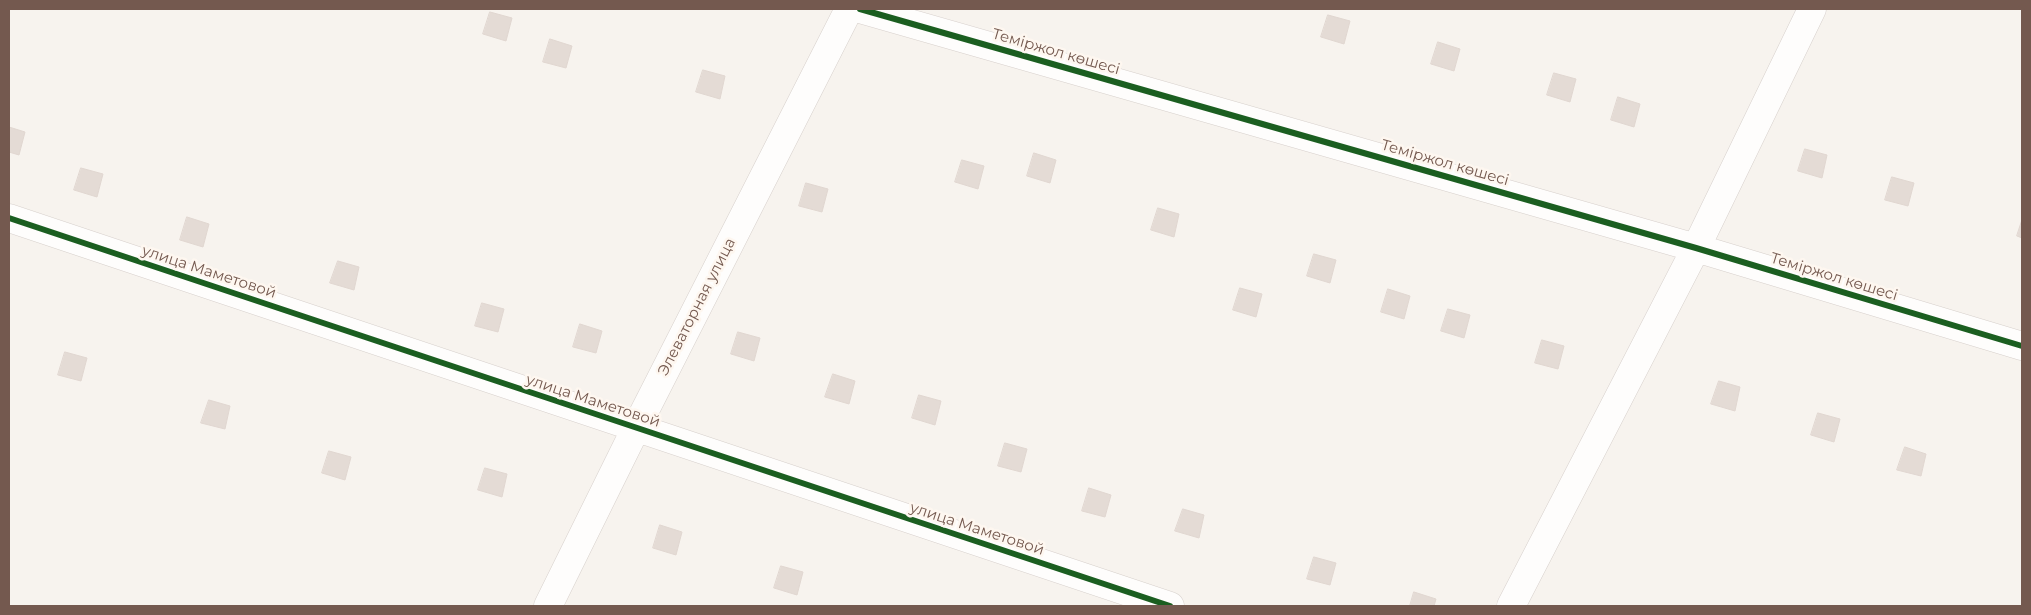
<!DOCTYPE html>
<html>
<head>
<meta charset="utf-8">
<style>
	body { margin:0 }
	#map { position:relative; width:2031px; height:615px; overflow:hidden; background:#f7f3ee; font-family:Montserrat,sans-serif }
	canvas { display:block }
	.frame { position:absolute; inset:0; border:10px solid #74594f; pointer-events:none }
</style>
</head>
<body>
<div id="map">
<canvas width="2031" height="615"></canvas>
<div class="frame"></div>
</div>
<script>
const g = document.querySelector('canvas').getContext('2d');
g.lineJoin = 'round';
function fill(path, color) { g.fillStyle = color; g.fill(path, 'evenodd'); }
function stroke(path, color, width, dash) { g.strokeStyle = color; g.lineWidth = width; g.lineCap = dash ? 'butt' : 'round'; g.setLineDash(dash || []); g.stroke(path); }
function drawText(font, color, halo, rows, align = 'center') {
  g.font = font + ' Montserrat,sans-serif'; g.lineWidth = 5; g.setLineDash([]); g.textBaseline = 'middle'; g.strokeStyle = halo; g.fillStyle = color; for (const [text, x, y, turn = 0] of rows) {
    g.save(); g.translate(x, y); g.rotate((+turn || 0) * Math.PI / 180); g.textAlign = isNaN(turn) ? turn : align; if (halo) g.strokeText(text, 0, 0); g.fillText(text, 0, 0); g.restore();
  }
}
const building = new Path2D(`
	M490,12L512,18L506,41L483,34Z
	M1328,15L1350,21L1344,44L1321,37Z
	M550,39L572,46L566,68L543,62Z
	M1438,42L1460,49L1454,71L1431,64Z
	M703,70L725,76L720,99L696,92Z
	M1554,73L1576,79L1570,102L1547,95Z
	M1618,97L1640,104L1634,127L1611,120Z
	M9,127L25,132L19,155L9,152Z
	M1805,149L1827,155L1822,178L1798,171Z
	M1034,153L1056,160L1050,183L1027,176Z
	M962,160L984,166L978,189L955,182Z
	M81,168L103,174L97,197L74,190Z
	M1892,177L1914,183L1908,206L1885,200Z
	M806,183L828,189L822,212L799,206Z
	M1158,208L1179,214L1174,237L1151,230Z
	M187,217L209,224L203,247L180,240Z
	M2022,220V238L2017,236Z
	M1314,254L1336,260L1330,283L1307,276Z
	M338,261L359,267L354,290L330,283Z
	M1240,288L1262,294L1256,317L1233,310Z
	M1388,289L1410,296L1404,319L1381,312Z
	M482,303L504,309L498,332L475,326Z
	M1448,309L1470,315L1464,338L1441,331Z
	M580,324L602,331L596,353L573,347Z
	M738,332L760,338L754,361L731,354Z
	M1542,340L1564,346L1558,369L1535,363Z
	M65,352L87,358L81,381L58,375Z
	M833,374L855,381L849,404L825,397Z
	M1719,381L1740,387L1735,411L1711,404Z
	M919,395L941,401L935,425L912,418Z
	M209,400L230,406L225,429L201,423Z
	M1818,413L1840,419L1834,442L1811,435Z
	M1005,443L1027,449L1021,472L998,466Z
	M1905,447L1926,454L1921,476L1897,470Z
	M329,451L351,457L345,480L322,473Z
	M485,468L507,474L502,497L478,490Z
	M1089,488L1111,495L1105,517L1082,511Z
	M1183,509L1204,515L1199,538L1175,531Z
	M660,525L682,532L676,555L653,548Z
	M1314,557L1336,563L1330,585L1307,579Z
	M781,566L803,572L797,595L774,588Z
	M1414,592L1436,599L1434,606H1410Z`);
fill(building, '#e4dbd5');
stroke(building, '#e0d6d0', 1);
const minor = new Path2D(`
	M860,9L1696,248L2022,346
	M9,218L1170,606
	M548,606L636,428L849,9
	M1511,606L1696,248L1812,9`);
stroke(minor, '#d7d0cc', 29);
stroke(minor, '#fefdfc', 28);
stroke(new Path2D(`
	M860,9L1696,248L2022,346
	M9,218L1170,606`), '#1b5e20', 6);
drawText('15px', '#74594f', '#fef7f0', [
	["Теміржол көшесі",1056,52,16],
	["Теміржол көшесі",1445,163,16],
	["улица Маметовой",209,272,18],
	["Теміржол көшесі",1834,277,17],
	["Элеваторная улица",697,307,-63],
	["улица Маметовой",593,401,18],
	["улица Маметовой",977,529,18]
]);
</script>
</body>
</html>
